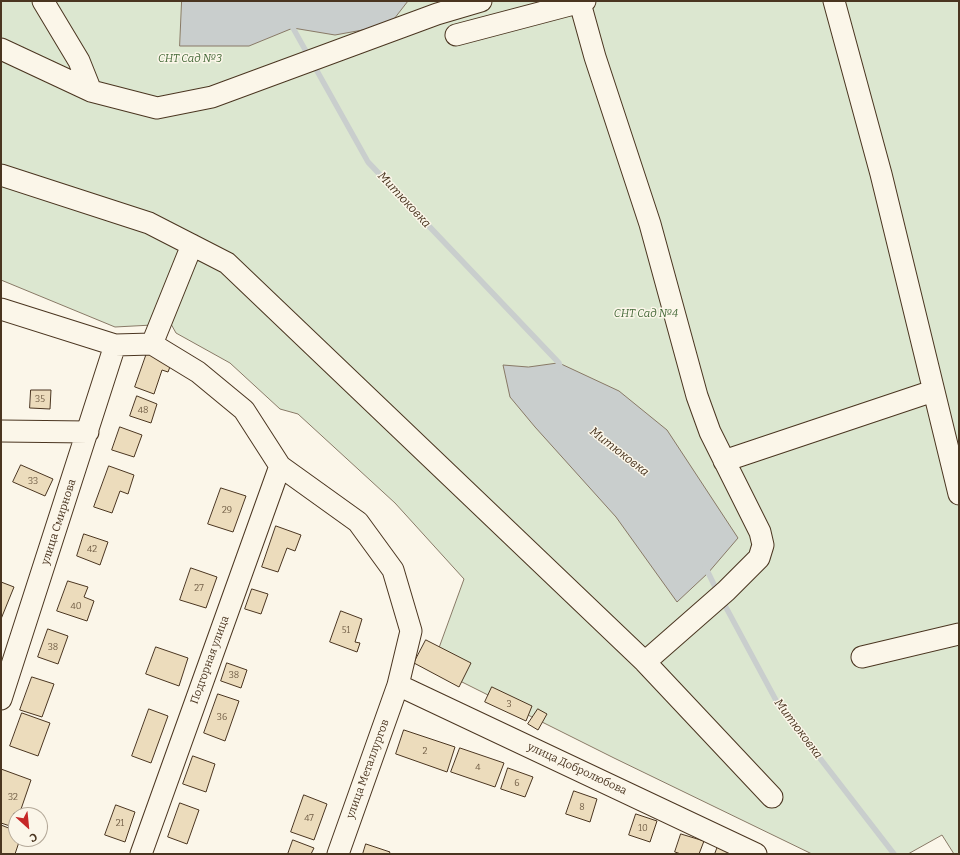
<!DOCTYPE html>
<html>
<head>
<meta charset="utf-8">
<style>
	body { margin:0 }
	#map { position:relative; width:960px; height:855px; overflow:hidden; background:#fbf6e9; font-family:Bitter,serif }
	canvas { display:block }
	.frame { position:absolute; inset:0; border:2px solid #4a3520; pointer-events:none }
	.north { position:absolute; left:8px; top:807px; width:40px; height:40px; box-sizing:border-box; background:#fbf6e9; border:1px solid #b4a999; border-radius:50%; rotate:153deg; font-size:11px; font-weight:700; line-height:16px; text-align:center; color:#4a3520 }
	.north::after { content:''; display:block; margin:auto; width:14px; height:18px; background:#c62828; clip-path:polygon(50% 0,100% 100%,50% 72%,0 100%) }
</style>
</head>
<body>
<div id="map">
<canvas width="960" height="855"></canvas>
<div class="frame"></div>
<div class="north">С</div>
</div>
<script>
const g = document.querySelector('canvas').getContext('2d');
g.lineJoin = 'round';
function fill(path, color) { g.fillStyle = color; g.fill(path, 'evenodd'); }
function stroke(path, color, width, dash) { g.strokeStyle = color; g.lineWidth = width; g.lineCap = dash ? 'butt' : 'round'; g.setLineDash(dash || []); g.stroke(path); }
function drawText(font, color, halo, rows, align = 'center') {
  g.font = font + ' Bitter,serif'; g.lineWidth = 3; g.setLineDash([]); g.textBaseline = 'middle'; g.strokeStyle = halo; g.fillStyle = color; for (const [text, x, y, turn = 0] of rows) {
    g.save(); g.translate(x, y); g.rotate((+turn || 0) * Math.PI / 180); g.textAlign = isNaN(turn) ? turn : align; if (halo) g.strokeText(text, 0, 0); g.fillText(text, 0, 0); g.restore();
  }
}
const green = new Path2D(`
	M1,1H959V854H954L942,835L908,854H812L614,758L432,667L464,579L395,503L298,414L280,409L230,363L176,333L171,324L115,327L1,280Z`);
fill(green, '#dce7d0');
stroke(green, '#887966', 1);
const water = new Path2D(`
	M182,1H408L394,19L368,29L335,35L293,28L249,46H180Z
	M559,363L619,391L667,430L738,538L708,573L677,602L616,517L535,427L510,397L503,365L528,367Z`);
fill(water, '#c9cecd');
stroke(water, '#887966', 1);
stroke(new Path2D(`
	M293,28L368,162L559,363L561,370
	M705,566L718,593
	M722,600L778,704L894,854`), '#c9cecd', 5.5);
const building = new Path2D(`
	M148,350L173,359L168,372L162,370L154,394L135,387Z
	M31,390H51L50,409L30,408Z
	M137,396L157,404L151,423L130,416Z
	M120,427L142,435L134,457L112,450Z
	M21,465L53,479L45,496L13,482Z
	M109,466L134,475L128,494L120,491L112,513L94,507Z
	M221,488L246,496L233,532L208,524Z
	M276,526L301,535L295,551L287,548L278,572L262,567Z
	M84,534L108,542L100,565L77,556Z
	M191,568L217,577L206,608L180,600Z
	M68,581L88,587L84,597L94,601L87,621L57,611Z
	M1,582L14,587L1,619Z
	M252,589L268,594L261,614L245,609Z
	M341,611L362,619L355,642L360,643L357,652L330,642Z
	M48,629L68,636L58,664L38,657Z
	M426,640L471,663L459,687L414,663Z
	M156,647L188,658L179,686L146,674Z
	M227,663L247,670L241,688L221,681Z
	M32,677L54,684L42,717L20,710Z
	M492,687L532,706L526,721L485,702Z
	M218,694L239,701L225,741L204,733Z
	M149,709L168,716L151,763L132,756Z
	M538,709L547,714L538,730L528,724Z
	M22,713L50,723L38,756L10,746Z
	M404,730L455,747L447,772L396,754Z
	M460,748L504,763L495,787L451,772Z
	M193,756L215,764L206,792L183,784Z
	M508,768L533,777L525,797L501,789Z
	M1,769L31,780L19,815L14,813L10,826L1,823Z
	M574,791L597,799L590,822L566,814Z
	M304,795L327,804L314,840L291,832Z
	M180,803L199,810L187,844L168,837Z
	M116,805L135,812L125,842L105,835Z
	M636,814L657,821L650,842L629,835Z
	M1,825L16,831V839H20L15,854H1Z
	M681,834L704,841L699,854H681L675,852Z
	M293,840L314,848L311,854H288Z
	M366,844L390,852L389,854H363Z
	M718,846L729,850L727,854H715Z`);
fill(building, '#ecdcbc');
stroke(building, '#4a3520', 1);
const minor = new Path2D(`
	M43,1L79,61L91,91
	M834,1L881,174L959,494
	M580,3L595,57L650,224L697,396L710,432L760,532L763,545L759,558L726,591L645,662
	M456,35L585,1
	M1,49L91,91L157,108L212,97L437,14L481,1
	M1,175L149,223L227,263L645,662L772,797
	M1,309L115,345L152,344L198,372L244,410L280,466L358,522L393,570L411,631L398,685L338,854
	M152,344L192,245
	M1,431L88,432
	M724,461L933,391
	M862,657L959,634
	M398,685L756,854
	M1,699L115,345
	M141,854L280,466`);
stroke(minor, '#4a3520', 23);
stroke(minor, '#fbf6e9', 21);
drawText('9px', '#725f47', null, [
	["35",40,399],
	["48",143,410],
	["33",33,481],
	["29",227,510],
	["42",92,549],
	["27",199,588],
	["40",76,606],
	["51",346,630],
	["38",53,647],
	["38",234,675],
	["3",509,704],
	["36",222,717],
	["2",425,751],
	["4",478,767],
	["6",517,783],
	["32",13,797],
	["8",582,807],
	["47",309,818],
	["21",120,823],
	["10",643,828]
]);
drawText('italic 11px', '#436837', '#fbf6e9', [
	["СНТ Сад №3",190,59],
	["СНТ Сад №4",646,314]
]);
drawText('11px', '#4a3520', '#fbf6e9', [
	["улица Смирнова",59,522,-72],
	["Подгорная улица",210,660,-70],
	["улица Металлургов",368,769,-70],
	["улица Добролюбова",577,769,25]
]);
drawText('italic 12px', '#4a3520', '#fbf6e9', [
	["Митюковка",404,200,47],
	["Митюковка",619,452,38],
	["Митюковка",798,729,53]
]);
</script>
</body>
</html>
